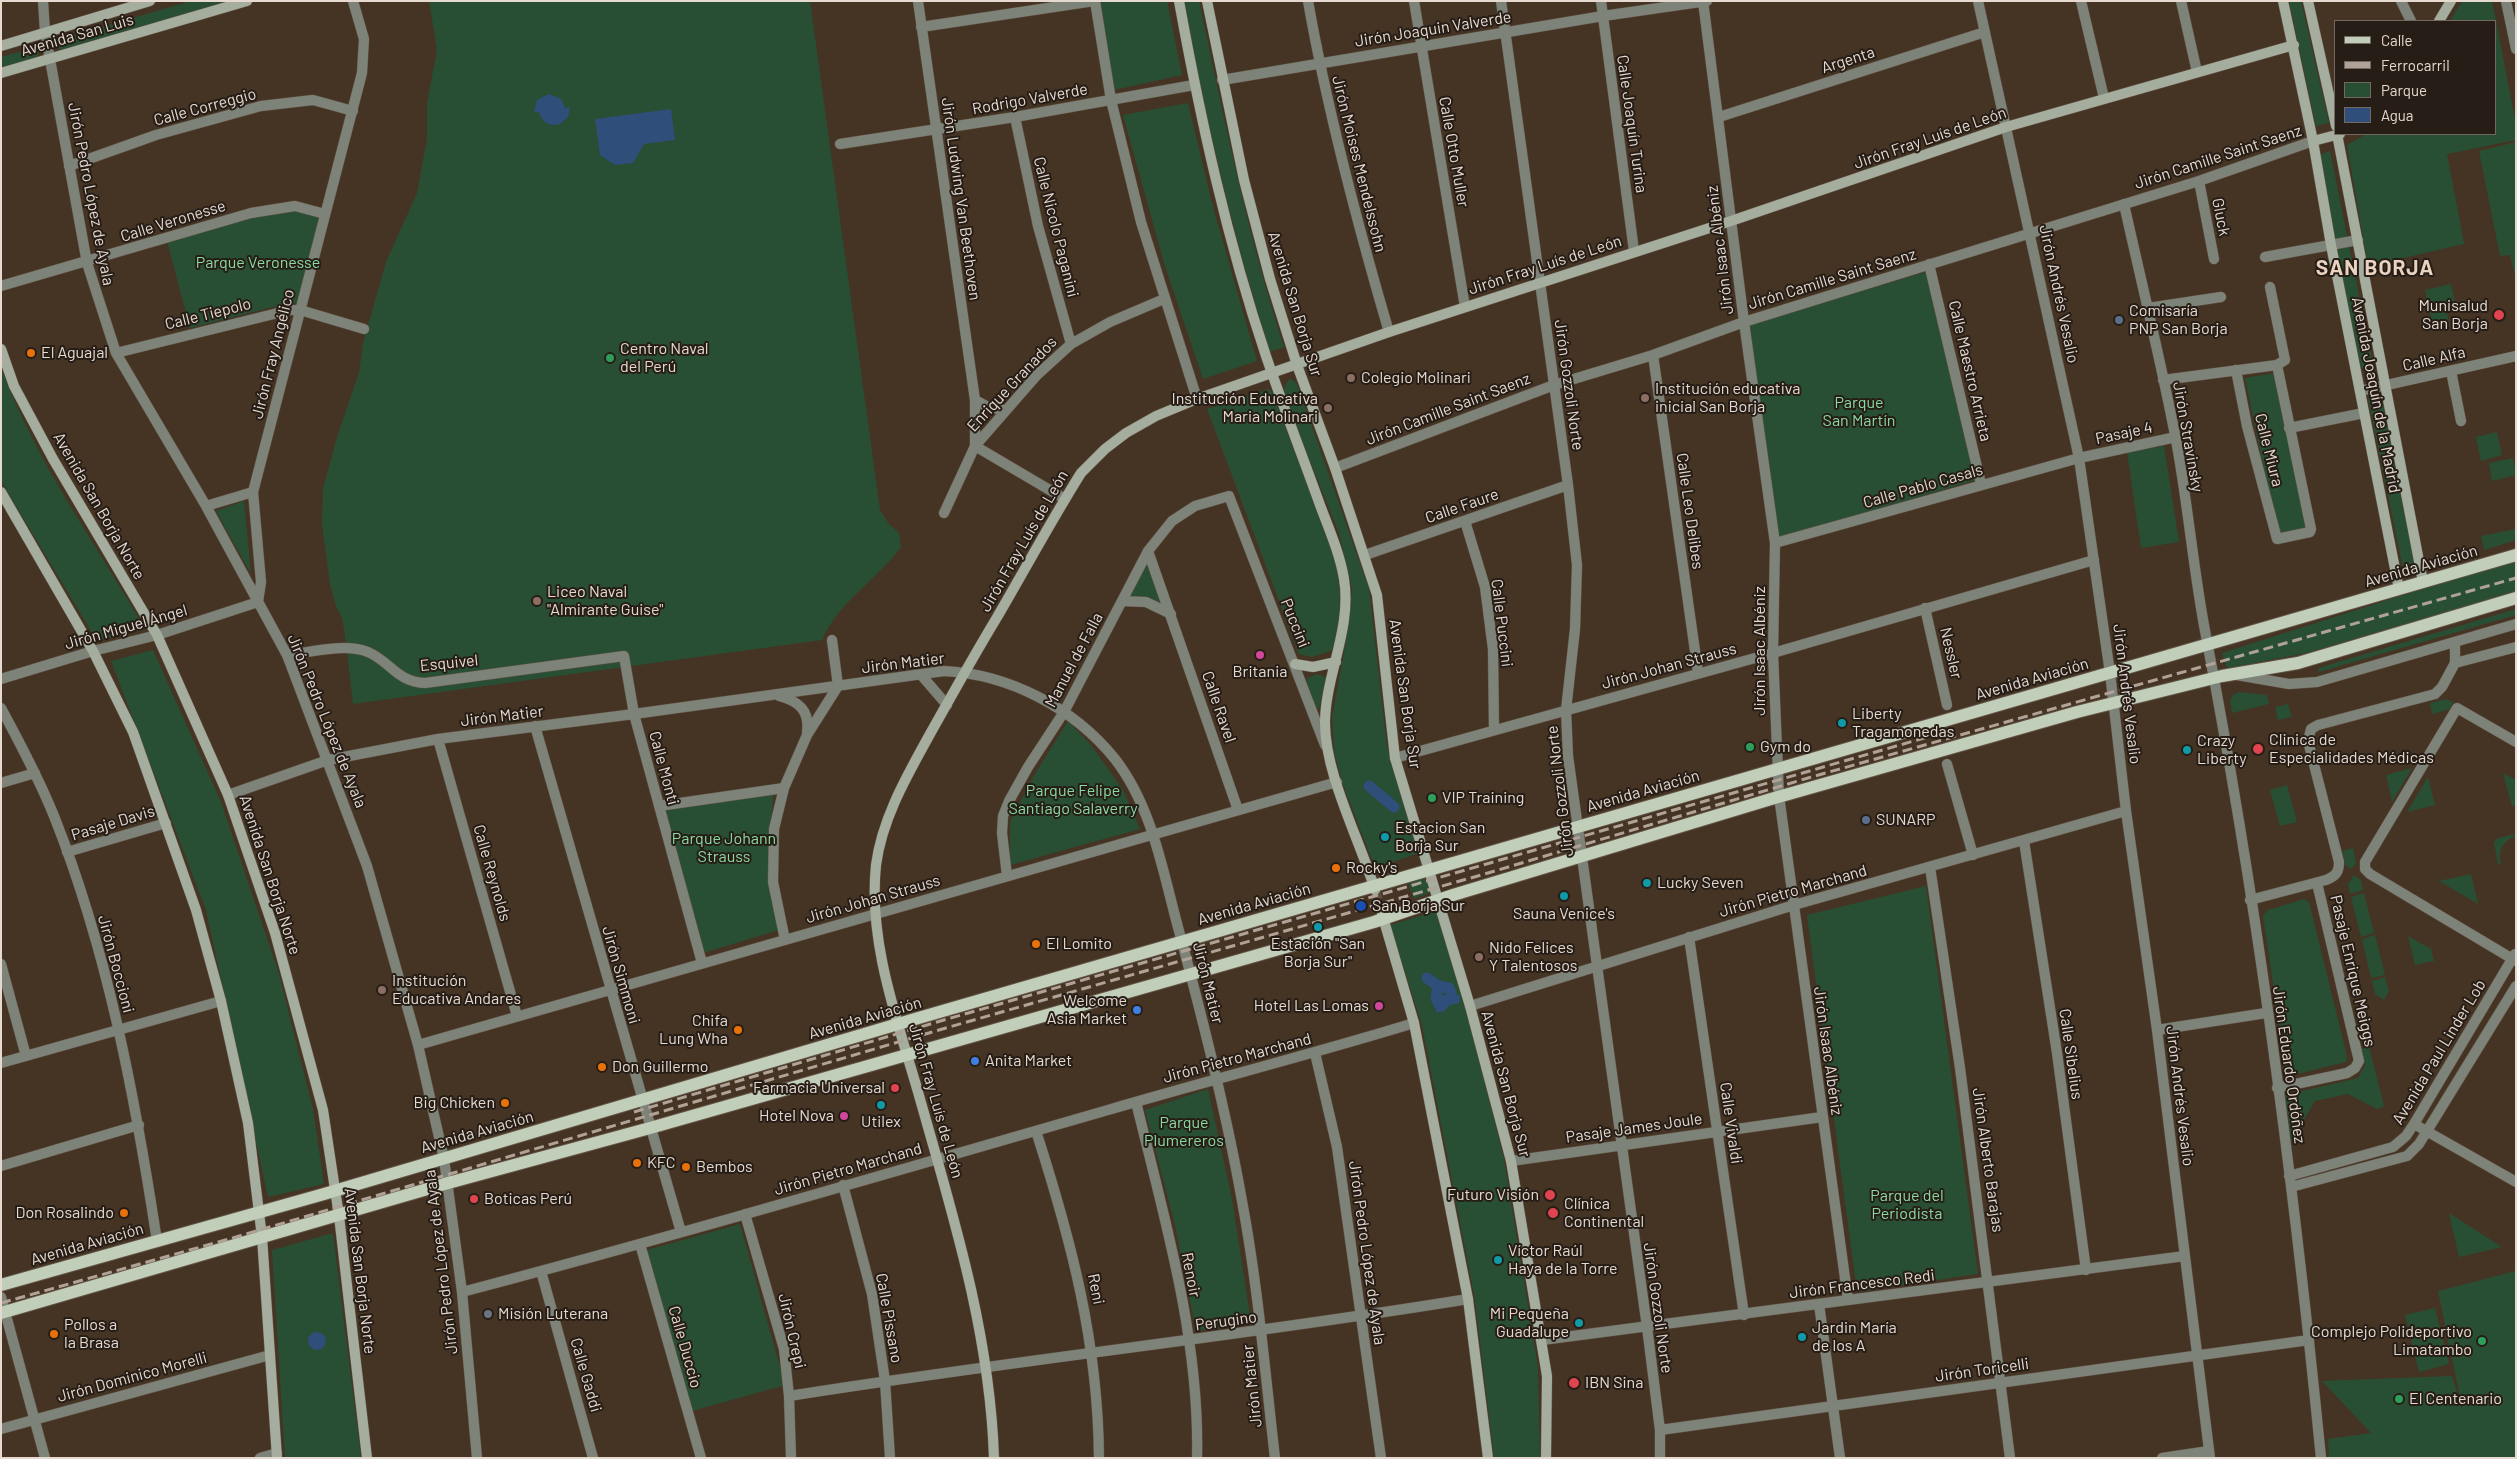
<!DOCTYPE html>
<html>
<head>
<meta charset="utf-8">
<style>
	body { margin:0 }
	#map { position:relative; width:2517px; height:1459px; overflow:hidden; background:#453424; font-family:Barlow,sans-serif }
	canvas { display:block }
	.frame { position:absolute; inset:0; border:2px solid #e5d9d0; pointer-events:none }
	.legend { position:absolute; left:2334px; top:20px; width:162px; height:115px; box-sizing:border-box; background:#251d16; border:1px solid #726860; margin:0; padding:6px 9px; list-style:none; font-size:15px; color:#e5d9d0 }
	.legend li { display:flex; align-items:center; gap:10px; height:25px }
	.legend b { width:25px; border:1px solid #726860 }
</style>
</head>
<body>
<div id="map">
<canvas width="2517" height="1459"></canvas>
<div class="frame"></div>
<ul class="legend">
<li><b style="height:6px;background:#c1ceba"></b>Calle</li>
<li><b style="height:6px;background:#b0a297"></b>Ferrocarril</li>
<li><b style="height:14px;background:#284f34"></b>Parque</li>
<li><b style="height:14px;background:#2f4e7a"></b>Agua</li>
</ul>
</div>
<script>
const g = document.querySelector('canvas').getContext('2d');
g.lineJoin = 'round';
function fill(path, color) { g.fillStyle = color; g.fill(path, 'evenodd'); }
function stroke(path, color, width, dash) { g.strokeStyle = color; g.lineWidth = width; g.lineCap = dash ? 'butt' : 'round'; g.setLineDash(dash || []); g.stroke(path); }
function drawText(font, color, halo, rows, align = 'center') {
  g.font = font + ' Barlow,sans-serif'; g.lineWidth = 4; g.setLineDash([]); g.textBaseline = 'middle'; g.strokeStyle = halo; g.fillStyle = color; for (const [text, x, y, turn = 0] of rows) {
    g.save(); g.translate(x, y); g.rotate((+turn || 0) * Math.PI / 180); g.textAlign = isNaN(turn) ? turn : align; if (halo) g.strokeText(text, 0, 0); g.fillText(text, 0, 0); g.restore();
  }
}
fill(new Path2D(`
	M191,1H232L61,50L57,47V42L61,39Z
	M429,1H810L880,510L889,524L899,533L901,547C877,580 838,602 822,640L353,704L345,635L342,618L336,606L330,584L322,524L323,489L337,437L359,373L363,343L386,262L417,193L427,138V103L437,50Z
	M1099,1H1167L1182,75L1114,90Z
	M1184,1H1199C1224,117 1247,234 1284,347L1270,352C1234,237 1205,120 1184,1Z
	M2289,1H2301L2329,123L2316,126Z
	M2462,1H2492L2516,124V140L2447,154L2464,244L2368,266L2347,145L2366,134H2496V21H2450Z
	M33,48L38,49L39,54L34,60L1,69V57Z
	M1188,103L1213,207L1257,361L1203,379L1164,263L1123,115Z
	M2516,142V280L2510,255L2500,256L2479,151Z
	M2330,151L2373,365L2360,369L2318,155Z
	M294,210L320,216L298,304L289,303L190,328L167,241L252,217Z
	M1926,272L1976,480L1779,538L1748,325Z
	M2451,284L2455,302L2445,305L2450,327L2434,331L2425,290Z
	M1,368C36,461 94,541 144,627L97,641L1,481Z
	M2274,373L2306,530L2278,537L2245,378Z
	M1290,378L1297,384L1369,589L1387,746L1419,853L1375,868L1343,785L1334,751L1332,717L1345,647L1352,589L1339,533L1287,404L1284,388Z
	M1269,389L1272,392L1334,555C1341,585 1342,614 1334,644L1331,651L1312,657L1299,654L1207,409Z
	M2381,394L2417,570L2404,573L2368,398Z
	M2497,432L2502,455L2481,461L2476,437Z
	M2164,446L2179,542L2141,548L2127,452Z
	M2513,458L2516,475L2492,481L2489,463Z
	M244,501L251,574L216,511Z
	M2516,529V540L2484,550L2481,536Z
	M1148,551L1171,614L1146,602L1122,601Z
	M2516,559V591L2307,653L2227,668L2222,653L2419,590L2425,586Z
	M2516,609V615L2319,672L2318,668Z
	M153,650L221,802L279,974L313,1109L324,1184L268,1197L206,910L111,661Z
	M1317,674L1326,677L1319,709L1315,707L1306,679Z
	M2239,692L2267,695L2269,704L2232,713L2230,700L2233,695Z
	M2446,699L2453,702L2450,709L2432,714L2430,703Z
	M2288,704L2292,717L2278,720L2275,707Z
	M1068,721L1091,745L1123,790L1140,829L1010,865V822L1033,777Z
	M2412,768L2392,802L2386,775Z
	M2503,773L2516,780V805L2512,806Z
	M2428,777L2435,805L2407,812Z
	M2287,785L2297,822L2280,826L2270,790Z
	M773,794L769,882L779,930L703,953L665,809Z
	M2515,834V836C2502,842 2498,850 2501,864L2498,865L2494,842L2498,838Z
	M2353,848L2356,864L2351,869L2346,866L2342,851Z
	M2471,874L2478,904L2439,881Z
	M2354,875L2361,880L2363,890L2350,894L2348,884Z
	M1424,877L1431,892L1414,899L1408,882Z
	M1926,886L1978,1274L1857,1292L1807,915Z
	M2364,893L2374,933L2361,937L2351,897Z
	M2304,899L2309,902L2347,1056L2346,1062L2293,1075L2286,1072L2263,915L2268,910Z
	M1436,911L1465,1004L1504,1159L1538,1367L1540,1458H1494L1475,1300L1422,1025L1390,925Z
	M2375,935L2385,975L2371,978L2362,939Z
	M2408,936L2431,949L2434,961L2415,965Z
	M2385,977L2389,991L2384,1000L2375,994L2372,981Z
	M2369,1047L2384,1106L2377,1109L2348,1094L2315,1101L2291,1141L2285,1095L2358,1078L2365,1065L2361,1049Z
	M1208,1089L1232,1199L1251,1322L1196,1331L1175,1225L1145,1110Z
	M2449,1213L2502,1247L2459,1257Z
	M740,1224L785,1385L692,1411L647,1250Z
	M333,1233L361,1458H285L272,1250Z
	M2516,1271V1458H2329L2328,1439L2371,1433L2322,1381L2452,1376L2463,1412L2438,1291Z
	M2435,1308L2449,1364L2419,1372L2405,1315Z`), '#284f34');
fill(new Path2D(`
	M549,94L561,99L565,108L570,107L568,117L560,124C549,127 542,122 539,112H534L537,100Z
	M671,109L675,140L644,144L633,163L615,165L600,155L595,119Z
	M1452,993L1460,996L1459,1003L1450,1005L1443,1012H1436V1008L1441,1004L1440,996Z
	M308 1341a9 9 0 1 1 18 0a9 9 0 1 1-18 0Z`), '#2f4e7a');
stroke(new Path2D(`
	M1369,786L1394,807
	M1427,978L1438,986L1449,988L1451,993
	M1438,986L1436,998L1440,1006`), '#2f4e7a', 11);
stroke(new Path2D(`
	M1375,890L1382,914`), '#5d4d3e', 10, [10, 5]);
const street = new Path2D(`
	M43,1L45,32L87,263L116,353L206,506L287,655L367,866L418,1045L444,1159L462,1292L477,1458
	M918,1L975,400V446L1065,499
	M1095,1L1111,100L1141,222L1197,399
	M1308,1C1328,114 1357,223 1389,332
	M1414,1L1465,307
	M1501,1L1568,485L1577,565L1575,629L1566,710L1568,756L1647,1327L1660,1430V1458
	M1601,1L1634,251
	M1703,1L1744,322L1775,543L1773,653L1779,796L1848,1300
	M1978,1L2079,458L2110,673L2126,811L2157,1030L2210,1458
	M2081,1L2104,98
	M2181,1L2197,72
	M2401,1L2411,21
	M2506,1L2516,49
	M921,27L1094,1
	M1222,80L1603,16L1707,1
	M1015,117L1038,226L1071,344
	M1719,117L1985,32
	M840,144L1015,117L1194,85
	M69,166L156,135L261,106L313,100L353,111
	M2199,181L2214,259
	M2124,204C2141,281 2160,357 2175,435C2188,501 2193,570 2206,636C2258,906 2294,1184 2321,1458
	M2265,257L2358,240
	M1929,264L1981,484
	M1,286L251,213L295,206L325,214
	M2148,308L2221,297
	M116,353L290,310H300L364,329
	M1653,355L1698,672
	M2236,370L2247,426L2277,539L2310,532L2311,529L2277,365
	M2451,371L2461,421
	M2163,380L2277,365L2285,360L2270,287
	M2360,391L2516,356
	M975,400L988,407L1004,410
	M2289,428L2364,413
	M1335,468L1554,385L1653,355L1744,322L2199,181L2313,141
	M206,506L253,492
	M944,513L975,446L1037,375L1071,344L1110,322L1164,299
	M1465,521L1485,587L1493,649L1494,730
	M1775,543L2079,458L2176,437
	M1148,551L1238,810
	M1365,555L1568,485
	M1122,601L1146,602L1171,614
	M1925,608L1947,705
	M287,655C312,652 345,643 368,652C391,662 397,682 425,683L624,656L634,714L702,963
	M2455,663L2516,647
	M2237,675L2289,684L2317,682L2516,624
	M922,676L947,705
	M1,679L93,651L157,635L258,602L261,582L253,492L362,73L364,39L353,1
	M779,696C798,701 810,710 807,732
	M1,708C20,743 39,779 54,816C108,952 135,1097 157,1241
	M535,726L681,1232
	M438,739L517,1016
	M2516,742L2457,708L2365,862V869L2370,874L2516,961
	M1395,758L1773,653L2094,560
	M1947,764L1973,855
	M1,783L35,773
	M228,795L328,760L438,739L634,714L944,671C1009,674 1074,708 1115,759C1153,808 1163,873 1179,931C1203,1020 1226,1110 1242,1201C1258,1286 1265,1372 1275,1458
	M659,806L784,788
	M2024,841L2057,1053L2086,1270
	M67,852L166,823
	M1930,867L1960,1068L2010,1458
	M1007,876L1002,833L1003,816L1009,801L1028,767L1064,712L1148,551L1172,521L1195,506L1229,496L1325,745
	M2250,900L2326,880C2336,876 2339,872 2339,862L2308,741L2311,729L2318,725L2435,694L2442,687L2455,663V642
	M1689,937L1744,1315
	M785,940L773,882L774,829L784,788L807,735L838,686L832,640
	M1,964L26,1056
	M1470,1006L1794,905L2126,811
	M2157,1030L2266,1013
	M418,1045L1337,782
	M1315,1053L1337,1147L1381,1458
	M1,1063L221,1001
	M2277,1088L2347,1073L2355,1068L2359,1061L2317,883
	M1136,1102C1164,1217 1200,1338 1197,1458
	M2414,1124L2516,1182
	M1036,1131C1071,1240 1098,1341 1099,1458
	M1511,1161L1822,1117
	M1,1166L139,1125
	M2289,1176L2393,1147L2406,1136L2414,1124L2515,954
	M843,1185L872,1294L885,1381L890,1458
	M2291,1187L2407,1156L2419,1144L2516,986
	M745,1214L784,1349L789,1396L791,1458
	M640,1244L701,1458
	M541,1271L593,1458
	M462,1292C678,1235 893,1172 1108,1110C1210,1080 1313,1054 1414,1023
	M1,1297L45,1458
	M1819,1304L1840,1458
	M1542,1340L2185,1256
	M789,1396C1015,1360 1242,1336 1468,1299
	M1,1429L270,1355
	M1660,1430L2309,1340
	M260,1458L277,1453
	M2162,1458L2209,1451`);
const secondary = new Path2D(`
	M1179,1C1201,122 1227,240 1266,356C1283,406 1302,455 1320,505C1329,529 1340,554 1344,579C1352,628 1326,674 1325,721C1324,773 1360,840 1375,890
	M1207,1L1244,180L1270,279L1297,365L1335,468L1377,595L1395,758L1470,1006L1511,1161L1547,1376L1546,1458
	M2283,1L2313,141L2331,245L2399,589
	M2308,1L2336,126
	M2439,21L2451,1
	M1,46L150,1
	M1,73L247,1
	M2337,134L2423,582
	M2313,141L2340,134
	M1,349L14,386L53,459L157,635L228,795L275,933L323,1110L339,1216L367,1458
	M1,492L93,651L133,732L196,910L221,1001L248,1123L262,1237L277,1458
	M1295,664L1313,667L1336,662
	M1382,914L1414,1023L1468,1299L1488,1458
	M994,1458C990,1332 952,1212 918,1092C897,1019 868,942 876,865C882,818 908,774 930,734C952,695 973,657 996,619C1024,571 1051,521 1081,473L1105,449L1126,433L1156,416L1197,399L1389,332L1731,221L2006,127L2294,45`);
const primary = new Path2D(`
	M1,1285L324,1194L915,1019L2516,555
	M1,1313L448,1183L650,1128L1374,922L1453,895L1771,799L2077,712L2222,676L2298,663L2516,598`);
stroke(street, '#625243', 11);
stroke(secondary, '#625243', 11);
stroke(primary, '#625243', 14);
stroke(street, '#7d8379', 10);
stroke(secondary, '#a4ad9e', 10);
stroke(primary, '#c1ceba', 12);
stroke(new Path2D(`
	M634,1112L937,1022L1945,732
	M1,1303L229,1239L939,1030L1488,873L1808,778L2516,578`), '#b0a297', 3, [10, 5]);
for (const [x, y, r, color] of [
	[2499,315,6,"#e0444e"],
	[2119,320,5,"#5c6f8a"],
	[31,353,5,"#e8710a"],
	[610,358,5,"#2e9e5b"],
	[1351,378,5,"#8d6e63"],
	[1645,398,5,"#8d6e63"],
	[1328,408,5,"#8d6e63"],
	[537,601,5,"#8d6e63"],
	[1260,655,5,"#d1479c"],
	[1842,723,5,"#0f9aa8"],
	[1750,747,5,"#2e9e5b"],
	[2258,749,6,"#e0444e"],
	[2187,750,5,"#0f9aa8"],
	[1432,798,5,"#2e9e5b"],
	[1866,820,5,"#5c6f8a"],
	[1385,837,5,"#0f9aa8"],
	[1336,868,5,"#e8710a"],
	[1647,883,5,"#0f9aa8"],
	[1564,896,5,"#0f9aa8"],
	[1361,906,6,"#1a4fb4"],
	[1318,927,5,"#0f9aa8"],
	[1036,944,5,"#e8710a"],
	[1479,957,5,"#8d6e63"],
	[382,990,5,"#8d6e63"],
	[1379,1006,5,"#d1479c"],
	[1137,1010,5,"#3f7fe0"],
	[738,1030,5,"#e8710a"],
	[975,1061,5,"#3f7fe0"],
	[602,1067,5,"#e8710a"],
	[895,1088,5,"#e0444e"],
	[505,1103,5,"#e8710a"],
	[881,1105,5,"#0f9aa8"],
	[844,1116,5,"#d1479c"],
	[637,1163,5,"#e8710a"],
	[686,1167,5,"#e8710a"],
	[1550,1195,6,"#e0444e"],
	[474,1199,5,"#e0444e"],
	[124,1213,5,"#e8710a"],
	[1553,1213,6,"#e0444e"],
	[1498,1260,5,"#0f9aa8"],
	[488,1314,5,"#6b7280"],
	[1579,1323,5,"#0f9aa8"],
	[54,1334,5,"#e8710a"],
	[1802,1337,5,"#0f9aa8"],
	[2482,1341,5,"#2e9e5b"],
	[1574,1383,6,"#e0444e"],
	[2399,1399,5,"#2e9e5b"]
]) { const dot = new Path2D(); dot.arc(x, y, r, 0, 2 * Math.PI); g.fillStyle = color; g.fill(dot); stroke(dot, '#251d16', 2); }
drawText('16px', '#e5d9d0', '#251d16', [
	["Jirón Joaquin Valverde",1433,29,-9],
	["Avenida San Luis",77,35,-16],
	["Argenta",1848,60,-18],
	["Rodrigo Valverde",1030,99,-10],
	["Calle Correggio",205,107,-15],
	["Calle Joaquín Turina",1632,124,82],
	["Jirón Fray Luís de León",1930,138,-19],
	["Calle Otto Muller",1454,152,80],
	["Jirón Camille Saint Saenz",2218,157,-18],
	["Jirón Moises Mendelssohn",1359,164,76],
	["Jirón Pedro López de Ayala",91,194,79],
	["Jirón Ludwing Van Beethoven",961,199,82],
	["Gluck",2221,217,79],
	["Calle Veronesse",173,221,-17],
	["Calle Nicolo Paganini",1056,227,76],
	["Jirón Isaac Albéniz",1720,250,-97],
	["Jirón Fray Luís de León",1545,265,-18],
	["Jirón Camille Saint Saenz",1832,279,-17],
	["Jirón Andrés Vesalio",2059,294,78],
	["Avenida San Borja Sur",1295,304,73],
	["Calle Tiepolo",208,314,-14],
	["Jirón Fray Angélico",273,354,-76],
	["Calle Alfa",2434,359,-13],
	["Calle Maestro Arrieta",1970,371,77],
	["Enrique Granados",1012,384,-47],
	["Jirón Gozzoli Norte",1569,385,82],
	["Avenida Joaquín de la Madrid",2376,395,79],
	["Jirón Camille Saint Saenz",1448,409,-21],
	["Pasaje 4",2124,433,-12],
	["Jirón Stravinsky",2188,437,80],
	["Calle Miura",2269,450,76],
	["Calle Pablo Casals",1923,486,-16],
	["Avenida San Borja Norte",99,506,60],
	["Calle Faure",1462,506,-19],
	["Calle Leo Delibes",1690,511,82],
	["Jirón Fray Luís de León",1024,541,-60],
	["Avenida Aviación",2421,566,-16],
	["Puccini",1295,623,68],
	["Calle Puccini",1502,623,83],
	["Jirón Miguel Ángel",126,627,-16],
	["Jirón Isaac Albéniz",1760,651,-90],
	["Nessler",1951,653,77],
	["Manuel de Falla",1074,660,-62],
	["Esquivel",449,663,-6],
	["Jirón Matier",903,663,-7],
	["Jirón Johan Strauss",1669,666,-15],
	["Avenida Aviación",2032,679,-16],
	["Avenida San Borja Sur",1405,694,82],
	["Jirón Andrés Vesalio",2127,694,83],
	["Calle Ravel",1219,707,71],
	["Jirón Matier",502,716,-7],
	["Jirón Pedro López de Ayala",327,721,68],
	["Calle Monti",664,768,75],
	["Jirón Gozzoli Norte",1560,791,-97],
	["Avenida Aviación",1643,791,-16],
	["Pasaje Davis",113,823,-17],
	["Calle Reynolds",492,873,74],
	["Avenida San Borja Norte",270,875,72],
	["Jirón Pietro Marchand",1793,891,-16],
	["Jirón Johan Strauss",873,899,-16],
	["Avenida Aviación",1254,904,-16],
	["Jirón Boccioni",116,964,75],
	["Pasaje Enrique Meiggs",2353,971,77],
	["Jirón Simmoni",621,975,74],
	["Jirón Matier",1208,983,76],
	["Avenida Aviación",865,1018,-16],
	["Jirón Isaac Albéniz",1828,1051,82],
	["Avenida Paul Linder Lob",2439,1052,-59],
	["Calle Sibelius",2071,1054,82],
	["Jirón Pietro Marchand",1237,1058,-15],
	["Jirón Eduardo Ordóñez",2289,1065,82],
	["Avenida San Borja Sur",1506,1084,75],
	["Jirón Andrés Vesalio",2180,1096,83],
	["Jirón Fray Luís de León",936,1101,74],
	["Calle Vivaldi",1731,1123,82],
	["Pasaje James Joule",1634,1128,-8],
	["Avenida Aviación",477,1132,-16],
	["Jirón Alberto Barajas",1988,1160,82],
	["Jirón Pietro Marchand",848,1169,-16],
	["Avenida Aviación",87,1244,-16],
	["Jirón Pedro López de Ayala",1367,1253,82],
	["Jirón Pedro López de Ayala",441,1262,-97],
	["Avenida San Borja Norte",360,1271,83],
	["Renoir",1191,1275,79],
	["Jirón Francesco Redi",1862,1284,-7],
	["Reni",1096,1289,79],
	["Jirón Gozzoli Norte",1658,1308,82],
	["Calle Pissano",889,1318,80],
	["Perugino",1226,1321,-8],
	["Jirón Crepi",792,1331,77],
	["Calle Duccio",685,1347,74],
	["Jirón Toricelli",1982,1370,-8],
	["Calle Gaddi",586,1375,74],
	["Jirón Dominico Morelli",132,1377,-15],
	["Jirón Matier",1252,1386,-96]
]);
drawText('16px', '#8adaa1', '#251d16', [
	["Parque Veronesse",258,263],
	["Parque",1859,403],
	["San Martín",1859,421],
	["Parque Felipe",1073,791],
	["Santiago Salaverry",1073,809],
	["Parque Johann",724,839],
	["Strauss",724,857],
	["Parque",1184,1123],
	["Plumereros",1184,1141],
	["Parque del",1907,1196],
	["Periodista",1907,1214]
]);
drawText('16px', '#e5d9d0', '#251d16', [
	["Munisalud",2488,306,"right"],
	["San Borja",2488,324,"right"],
	["Comisaría",2129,311],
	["PNP San Borja",2129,329],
	["Centro Naval",620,349],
	["del Perú",620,367],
	["El Aguajal",41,353],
	["Colegio Molinari",1361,378],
	["Institución educativa",1655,389],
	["inicial San Borja",1655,407],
	["Institución Educativa",1318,399,"right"],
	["Maria Molinari",1318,417,"right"],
	["Liceo Naval",547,592],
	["\"Almirante Guise\"",547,610],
	["Britania",1260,672,"center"],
	["Liberty",1852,714],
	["Tragamonedas",1852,732],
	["Clinica de",2269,740],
	["Especialidades Médicas",2269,758],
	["Crazy",2197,741],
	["Liberty",2197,759],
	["Gym do",1760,747],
	["VIP Training",1442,798],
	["SUNARP",1876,820],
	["Estacion San",1395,828],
	["Borja Sur",1395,846],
	["Rocky's",1346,868],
	["Lucky Seven",1657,883],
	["San Borja Sur",1372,906],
	["Sauna Venice's",1564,914,"center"],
	["El Lomito",1046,944],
	["Estación \"San",1318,944,"center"],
	["Borja Sur\"",1318,962,"center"],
	["Nido Felices",1489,948],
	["Y Talentosos",1489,966],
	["Institución",392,981],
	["Educativa Andares",392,999],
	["Welcome",1127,1001,"right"],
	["Asia Market",1127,1019,"right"],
	["Hotel Las Lomas",1369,1006,"right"],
	["Chifa",728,1021,"right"],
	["Lung Wha",728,1039,"right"],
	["Anita Market",985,1061],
	["Don Guillermo",612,1067],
	["Farmacia Universal",885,1088,"right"],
	["Big Chicken",495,1103,"right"],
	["Hotel Nova",834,1116,"right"],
	["Utilex",881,1122,"center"],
	["KFC",647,1163],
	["Bembos",696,1167],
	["Futuro Visión",1539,1195,"right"],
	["Boticas Perú",484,1199],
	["Clínica",1564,1204],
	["Continental",1564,1222],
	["Don Rosalindo",114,1213,"right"],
	["Víctor Raúl",1508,1251],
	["Haya de la Torre",1508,1269],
	["Misión Luterana",498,1314],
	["Mi Pequeña",1569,1314,"right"],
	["Guadalupe",1569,1332,"right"],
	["Pollos a",64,1325],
	["la Brasa",64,1343],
	["Jardin María",1812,1328],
	["de los A",1812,1346],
	["Complejo Polideportivo",2472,1332,"right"],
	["Limatambo",2472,1350,"right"],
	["IBN Sina",1585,1383],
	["El Centenario",2409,1399]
], 'left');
g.letterSpacing = '1px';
drawText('bold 21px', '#e9d2bf', '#251d16', [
	["SAN BORJA",2375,268]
]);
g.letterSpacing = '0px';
</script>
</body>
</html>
